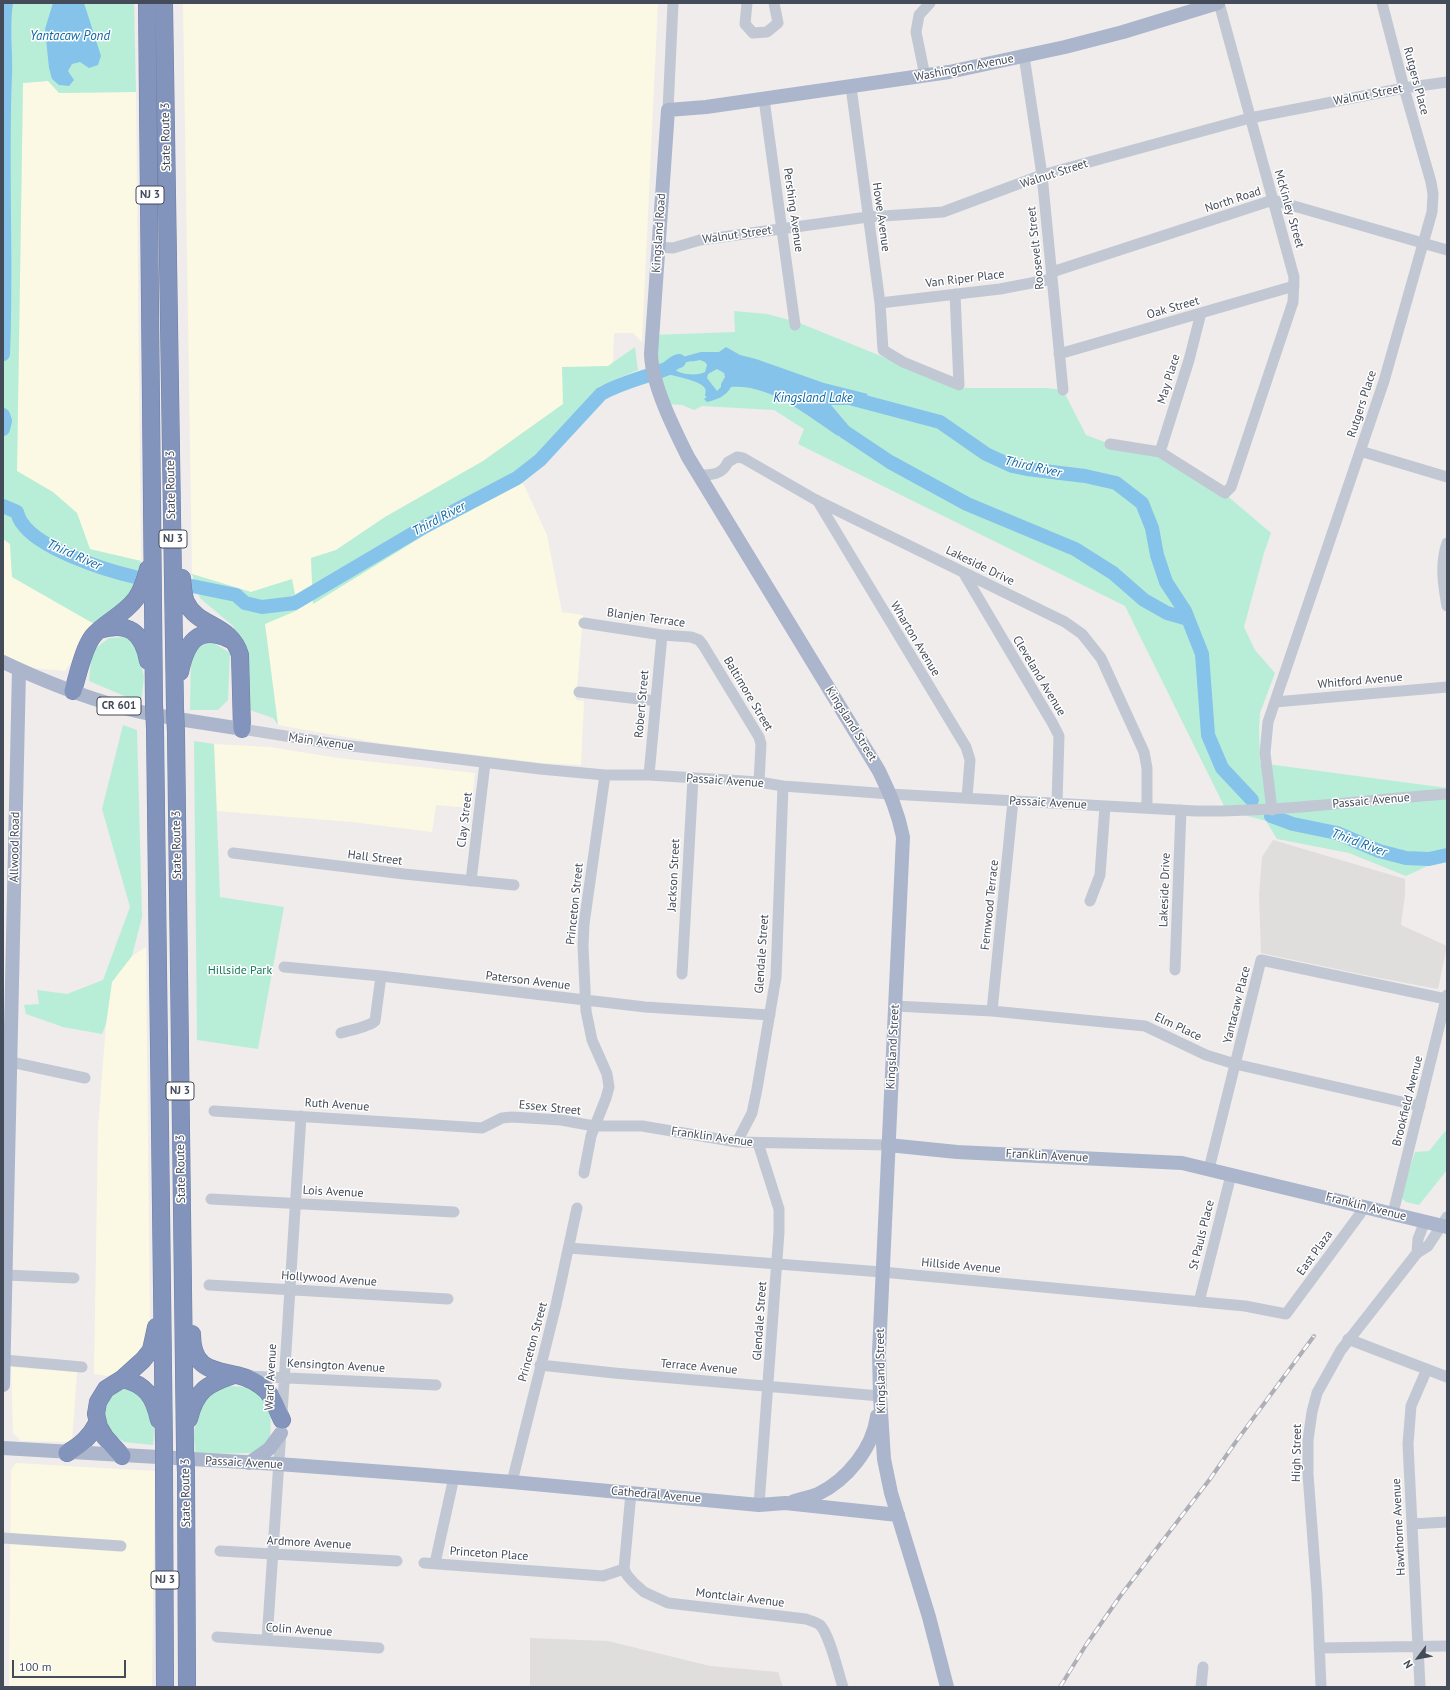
<!DOCTYPE html>
<html>
<head>
<meta charset="utf-8">
<style>
	body { margin:0 }
	#map { position:relative; width:1450px; height:1690px; overflow:hidden; background:#efeceb; font-family:"PT Sans",sans-serif }
	canvas { display:block }
	.frame { position:absolute; inset:0; border:4px solid #444b59; pointer-events:none }
	.north { position:absolute; left:1398px; top:1638px; width:40px; height:40px; -webkit-text-stroke:3px #fff; paint-order:stroke; rotate:238deg; font-size:11px; font-weight:700; line-height:16px; text-align:center; color:#444b59 }
	.north::after { content:''; display:block; margin:auto; width:14px; height:18px; background:#444b59; clip-path:polygon(50% 0,100% 100%,50% 72%,0 100%) }
	.scale { position:absolute; left:12px; top:1660px; width:114px; height:18px; box-sizing:border-box; border:2px solid #444b59; border-top:0; padding-left:5px; font-size:12px; line-height:14px; white-space:nowrap; color:#444b59; -webkit-text-stroke:3px #fff; paint-order:stroke }
</style>
</head>
<body>
<div id="map">
<canvas width="1450" height="1690"></canvas>
<div class="frame"></div>
<div class="north">N</div>
<div class="scale">100 m</div>
</div>
<script>
const g = document.querySelector('canvas').getContext('2d');
g.lineJoin = 'round';
function fill(path, color) { g.fillStyle = color; g.fill(path, 'evenodd'); }
function stroke(path, color, width, dash) { g.strokeStyle = color; g.lineWidth = width; g.lineCap = dash ? 'butt' : 'round'; g.setLineDash(dash || []); g.stroke(path); }
function drawText(font, color, halo, rows, align = 'center') {
  g.font = font + ' "PT Sans",sans-serif'; g.lineWidth = 3; g.setLineDash([]); g.textBaseline = 'middle'; g.strokeStyle = halo; g.fillStyle = color; for (const [text, x, y, turn = 0] of rows) {
    g.save(); g.translate(x, y); g.rotate((+turn || 0) * Math.PI / 180); g.textAlign = isNaN(turn) ? turn : align; if (halo) g.strokeText(text, 0, 0); g.fillText(text, 0, 0); g.restore();
  }
}
fill(new Path2D(`
	M183,3H658L642,342L633,333H614L613,362L611,364L608,366L562,368L564,404L483,461L385,517L336,550L311,558L313,604L517,478L524,485L547,535L562,612L583,615L576,700L584,701L581,765L543,763L385,744L278,725L265,624L292,579L251,592L192,574Z
	M48,81L59,93L136,92L141,561L90,550L77,513L17,471L23,83Z
	M3,539L10,543L12,577L96,625L65,671L32,668L3,654Z
	M214,744L270,747L338,758L475,773L471,808L436,805L432,832L352,822L217,811Z
	M146,947L150,1330L147,1344L117,1373L107,1376L94,1374L98,1128L106,1024L112,982L132,956Z
	M11,1367L77,1372L72,1442L21,1441L13,1433Z
	M16,1463L155,1471L152,1687H9L11,1470Z`), '#fbf9e3');
fill(new Path2D(`
	M1273,840L1405,879V895L1401,925L1447,946L1438,989L1374,977L1261,953L1259,895L1262,857Z
	M530,1638L608,1641L710,1666L778,1672L783,1687H530Z`), '#e0dddd');
fill(new Path2D(`
	M3,3H134L136,92L59,93L48,81L23,83L17,471L53,492L77,513L90,549L141,561L136,592L96,625L12,577L10,544L3,539Z
	M734,311L767,314L797,322L960,388H1046L1063,390L1086,435L1110,444L1159,452L1225,494L1271,533L1264,553L1244,627L1255,650L1275,673L1260,713L1259,729L1260,763L1447,788V857L1406,876L1349,853L1277,839L1266,821L1226,810L1125,606L798,444L804,429L774,410L702,406L694,410L682,405L665,404L656,378L663,375L661,365L653,366L652,335L735,332Z
	M635,347L638,370L600,386L517,478L313,604L311,558L336,550L385,517L483,461L563,404L562,367L608,366Z
	M192,574L251,592L292,579L298,610L265,624L278,725L273,718L247,709L242,652L233,626L200,598Z
	M125,637L136,645L144,677L141,703L89,681L92,651L109,638Z
	M211,641L230,653L228,700L218,710H190L191,651Z
	M123,725L137,730L142,917L132,956L112,982L106,1024L102,1034L63,1027L26,1014L24,1005L39,1004L37,990L67,994L103,980L130,907L102,809Z
	M194,741L214,744L220,897L284,907L258,1049L197,1040Z
	M1447,1129V1170L1419,1205L1406,1202L1400,1197L1415,1152L1429,1151Z
	M225,1386C243,1386 262,1387 269,1406C272,1413 270,1432 270,1441L257,1453L196,1454C191,1433 196,1416 203,1395Z
	M122,1389H134L152,1408L154,1429L153,1445L124,1442L109,1431L104,1412L109,1396Z`), '#b8eed7');
fill(new Path2D(`
	M53,3H84L101,56L98,65L89,68L80,62L72,64L68,71L74,80L69,86L59,85L52,79L49,68L45,29Z
	M726,347L740,355L756,359L824,383L868,394L855,405H831L847,424L838,436C807,416 771,384 731,387C725,397 718,399 707,402L704,399L707,397L705,396C705,393 707,390 704,387C700,381 672,375 665,374L663,366L668,364L671,360L701,352H719ZM700,360L705,362L707,365L705,372C698,376 680,375 674,369C678,361 692,362 700,360ZM717,369L724,373L725,377L721,384V387L717,391L707,378L708,374Z`), '#85c3eb');
stroke(new Path2D(`
	M3,354C7,261 1,168 5,75C6,51 2,27 6,3
	M842,396L940,422L986,454L1012,466L1027,469L1085,476L1116,483L1142,503L1152,528L1157,555L1166,582L1185,611L1202,654L1208,735L1222,768L1252,800
	M3,415L5,421L3,429
	M830,417L845,432L890,462L967,504L1075,549L1113,573L1144,600L1167,613L1188,619
	M3,506L17,512C18,515 19,520 22,523C39,549 105,570 135,577
	M192,586L236,595L245,603L262,607L295,603L422,528L517,478L540,460L601,394C622,382 644,378 666,369C671,367 673,362 679,361
	M1271,816L1293,824L1337,833L1379,851L1406,858L1429,859L1447,855`), '#85c3eb', 14);
const highway = new Path2D(`
	M147,3L154,704
	M164,3L175,708
	M182,578C183,586 183,595 186,602C198,628 231,623 240,655L242,729
	M99,630C128,621 143,632 148,661
	M180,672C186,644 197,624 229,639
	M73,691C78,675 83,649 93,636C98,630 105,625 112,620C134,604 141,597 148,569
	M155,729L164,1447
	M176,733L185,1448
	M192,1334C192,1384 234,1364 261,1386C273,1394 276,1408 282,1420
	M122,1379C146,1384 154,1397 159,1420
	M189,1419C196,1390 207,1384 234,1375
	M67,1453C81,1445 90,1437 97,1423
	M122,1456L105,1437L99,1427L96,1414L98,1402L106,1389L122,1379L143,1360L151,1350L156,1327
	M164,1472L165,1687
	M186,1473L187,1687`);
stroke(highway, '#6e7fa7', 18);
stroke(new Path2D(`
	M747,3L745,24L753,33L767,32L778,23L774,3
	M1024,56L1042,175L1063,390
	M925,76L916,32L919,15L930,3
	M851,87L880,303L883,350L903,362L959,385L955,294
	M764,99L795,325
	M668,110L673,3
	M658,247L673,248L700,240L868,217L943,212L1042,175L1250,118L1404,88L1447,82
	M1052,272L1273,200L1447,250
	M880,303L1000,289L1052,279
	M1059,354L1294,286
	M1110,444L1160,452L1225,493L1231,487L1293,302L1294,277L1219,3
	M1360,451L1447,477
	M1160,452L1189,360L1201,313
	M699,475C712,475 722,475 728,462L737,457L743,458L816,500L1065,622L1082,634L1101,658L1144,752L1147,768V808
	M817,500L966,747L970,760L967,798
	M1447,543C1440,564 1443,584 1447,606
	M963,572L1053,724L1059,736L1057,803
	M584,623L662,635L691,637L699,640L703,645L759,737L761,744L759,782
	M579,692L656,701
	M1275,702L1447,687
	M242,729L335,744L540,769L605,775H649L759,782L783,786L890,794L1196,811C1280,812 1363,800 1447,794
	M649,775L662,635
	M1272,810L1265,753L1268,722L1384,381L1432,212L1433,194L1431,182L1404,88L1382,3
	M233,853L404,874L514,885
	M471,881L485,763
	M1090,901L1100,875L1105,806
	M284,967L381,976L645,1007L770,1015
	M1175,970L1181,810
	M682,974L693,778
	M895,1006L992,1011L1145,1026L1206,1055L1235,1064L1420,1106
	M992,1011L1013,801
	M341,1033C350,1030 369,1027 375,1021L381,976
	M11,1062L85,1078
	M214,1111L482,1128L502,1118L512,1117L561,1120L594,1126H642L737,1142L888,1145
	M737,1142L752,1113L757,1089L776,977L783,786
	M758,1143L779,1209V1232L759,1505
	M1209,1169L1261,960L1446,999
	M584,1173L591,1136L606,1098L609,1087L607,1074L592,1040L586,1011L583,946L584,924L605,775
	M211,1199L454,1212
	M1393,1213L1447,995
	M569,1248L882,1272L1245,1306L1286,1314L1360,1214L1363,1206
	M1417,1253L1418,1239L1425,1221
	M6,1275L74,1278
	M209,1285L448,1299
	M1199,1302L1231,1175
	M1348,1339L1447,1377
	M4,1360L82,1367
	M540,1365L614,1373L880,1396
	M247,1376L436,1385
	M282,1414L301,1116
	M512,1482L556,1305L577,1208
	M631,1493L624,1569L627,1575L633,1582L644,1592L668,1603L806,1619C811,1621 816,1622 820,1625C830,1635 838,1673 843,1687
	M1412,1524L1447,1522
	M3,1538L121,1546
	M220,1551L397,1561
	M424,1563L603,1576L624,1569
	M435,1563L454,1477
	M217,1637L379,1648
	M267,1640L281,1431
	M1319,1648L1447,1646
	M1201,1687L1203,1667
	M1321,1687L1317,1594L1308,1474V1440L1312,1412L1317,1393L1341,1350L1417,1253L1428,1246L1447,1217
	M1420,1687L1408,1444L1411,1406L1427,1369`), '#c1c8d3', 11);
stroke(new Path2D(`
	M3,662C41,680 81,696 121,707C160,718 201,722 242,729
	M888,1145L957,1152L1182,1163L1447,1227
	M3,1385L19,670
	M3,1448L278,1464L413,1474L512,1482L759,1505L785,1503L898,1515
	M249,1463L269,1449L281,1433
	M792,1502C800,1499 810,1497 818,1494C847,1480 873,1448 877,1416
	M947,1687L929,1617L891,1493L884,1459L880,1396L879,1352L903,837C898,812 890,794 879,771L688,457C674,429 652,385 651,354L668,110L706,107L949,72L1065,47L1123,32L1218,3`), '#abb5cb', 14);
stroke(highway, '#8294bb', 17);
const rail = new Path2D(`
	M1060,1687L1086,1645L1121,1595L1210,1479L1235,1443L1314,1336`);
stroke(rail, '#aeafb6', 4);
stroke(rail, '#fff', 2.5, [8]);
const highwayBridge = new Path2D(`
	M154,704L155,729
	M175,708L176,733
	M164,1447V1472
	M185,1448L186,1473`);
stroke(highwayBridge, '#6e7fa7', 18, []);
stroke(highwayBridge, '#8294bb', 17);
for (const [x, y, w] of [
	[150,195,28],
	[173,539,28],
	[119,706,44],
	[180,1091,28],
	[165,1580,28]
]) { const box = new Path2D(); box.roundRect(x - w / 2, y - 9, w, 18, 3); g.fillStyle = '#fff'; g.fill(box); stroke(box, '#444b59', 1); }
drawText('bold 11px', '#444b59', null, [
	["NJ 3",150,195],
	["NJ 3",173,539],
	["CR 601",119,706],
	["NJ 3",180,1091],
	["NJ 3",165,1580]
]);
drawText('12px', '#444b59', '#fff', [
	["Washington Avenue",964,68,-11],
	["Rutgers Place",1416,81,75],
	["Walnut Street",1368,95,-11],
	["State Route 3",166,137,-91],
	["Walnut Street",1054,174,-18],
	["North Road",1233,200,-18],
	["McKinley Street",1289,209,74],
	["Pershing Avenue",793,210,82],
	["Howe Avenue",881,217,82],
	["Kingsland Road",659,233,-86],
	["Walnut Street",737,235,-8],
	["Roosevelt Street",1036,248,-96],
	["Van Riper Place",965,279,-7],
	["Oak Street",1173,308,-16],
	["May Place",1169,379,-73],
	["Rutgers Place",1362,404,-72],
	["State Route 3",171,485,-91],
	["Lakeside Drive",980,566,26],
	["Blanjen Terrace",646,618,8],
	["Wharton Avenue",915,639,59],
	["Cleveland Avenue",1039,676,59],
	["Whitford Avenue",1360,681,-5],
	["Baltimore Street",748,694,59],
	["Robert Street",642,704,-85],
	["Kingsland Street",851,724,58],
	["Main Avenue",321,742,8],
	["Passaic Avenue",725,781,4],
	["Passaic Avenue",1371,801,-5],
	["Passaic Avenue",1048,803,3],
	["Clay Street",465,820,-83],
	["State Route 3",177,845,-91],
	["Allwood Road",15,847,-89],
	["Hall Street",375,858,7],
	["Jackson Street",674,875,-87],
	["Lakeside Drive",1165,890,-88],
	["Princeton Street",575,904,-84],
	["Fernwood Terrace",990,905,-84],
	["Glendale Street",762,954,-86],
	["Paterson Avenue",528,981,7],
	["Yantacaw Place",1237,1005,-76],
	["Elm Place",1178,1027,25],
	["Kingsland Street",893,1047,-87],
	["Brookfield Avenue",1408,1101,-76],
	["Ruth Avenue",337,1105,4],
	["Essex Street",550,1108,6],
	["Franklin Avenue",712,1137,8],
	["Franklin Avenue",1047,1156,3],
	["State Route 3",181,1169,-91],
	["Lois Avenue",333,1192,3],
	["Franklin Avenue",1366,1207,14],
	["St Pauls Place",1202,1235,-76],
	["East Plaza",1315,1253,-54],
	["Hillside Avenue",961,1266,5],
	["Hollywood Avenue",329,1279,4],
	["Glendale Street",760,1321,-86],
	["Princeton Street",533,1342,-75],
	["Kensington Avenue",336,1366,3],
	["Terrace Avenue",699,1367,5],
	["Kingsland Street",881,1371,-91],
	["Ward Avenue",271,1377,-87],
	["High Street",1297,1453,-89],
	["Passaic Avenue",244,1463,3],
	["State Route 3",186,1493,-91],
	["Cathedral Avenue",656,1495,5],
	["Hawthorne Avenue",1399,1527,-93],
	["Ardmore Avenue",309,1543,3],
	["Princeton Place",489,1554,4],
	["Montclair Avenue",740,1598,7],
	["Colin Avenue",299,1630,4]
]);
drawText('12px', '#16795a', '#fff', [
	["Hillside Park",240,971]
]);
drawText('italic 13px', '#0c68a4', '#fff', [
	["Yantacaw Pond",70,36],
	["Kingsland Lake",813,398],
	["Third River",1033,467,13],
	["Third River",439,519,-28],
	["Third River",74,555,24],
	["Third River",1359,843,20]
]);
</script>
</body>
</html>
